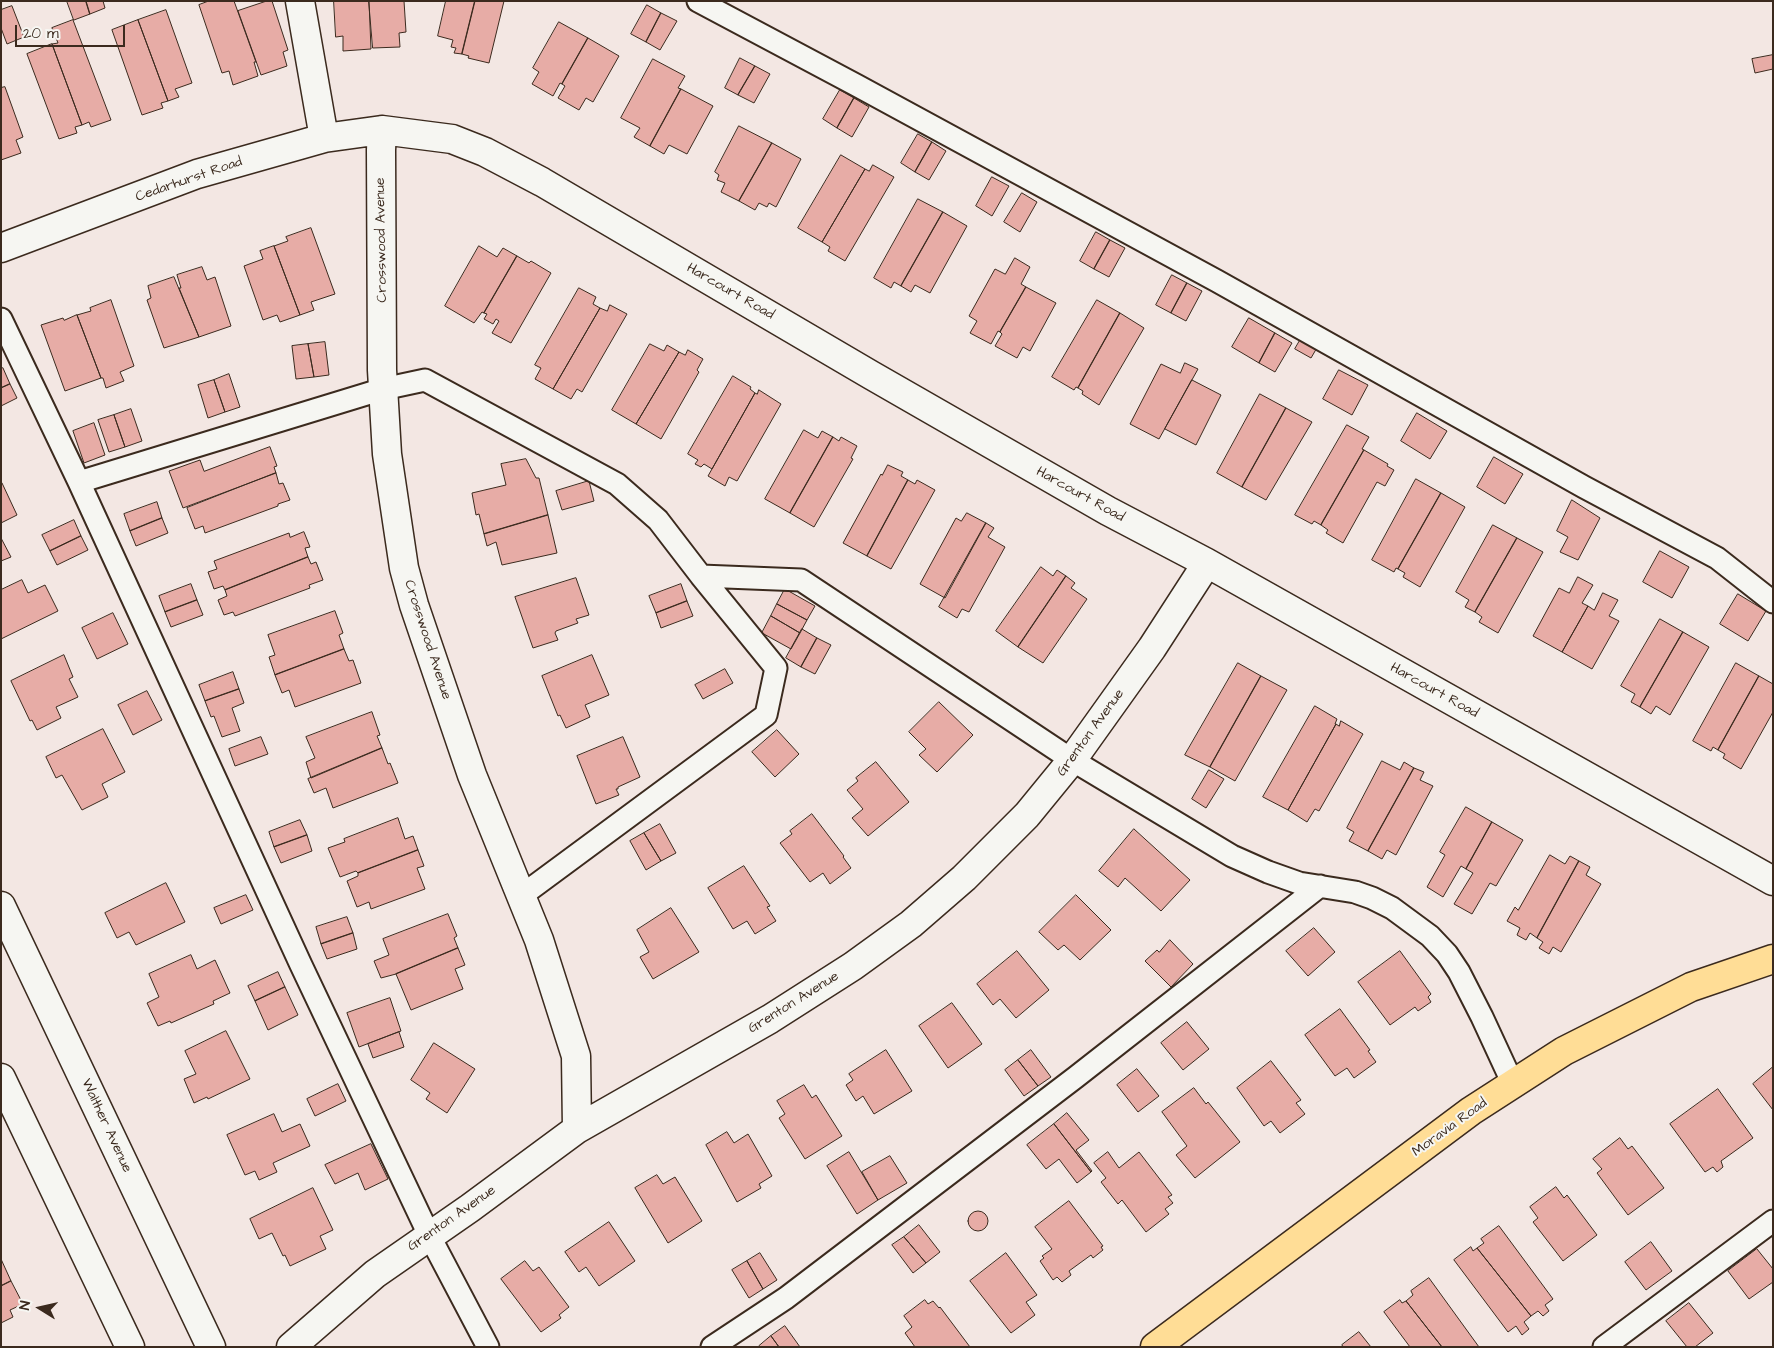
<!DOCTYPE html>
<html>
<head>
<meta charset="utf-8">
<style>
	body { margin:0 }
	#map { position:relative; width:1774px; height:1348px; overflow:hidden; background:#f3e7e3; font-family:"Architects Daughter",sans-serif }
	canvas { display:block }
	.frame { position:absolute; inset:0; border:2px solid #3b2a1e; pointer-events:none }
	.north { position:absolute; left:15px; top:1283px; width:50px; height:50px; -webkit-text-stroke:4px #f6f6f2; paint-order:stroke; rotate:280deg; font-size:14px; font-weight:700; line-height:20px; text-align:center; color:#3b2a1e }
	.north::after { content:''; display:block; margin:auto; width:18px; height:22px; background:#3b2a1e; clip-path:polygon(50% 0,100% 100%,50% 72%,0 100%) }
	.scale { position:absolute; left:15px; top:25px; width:110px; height:22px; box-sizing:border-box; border:2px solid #3b2a1e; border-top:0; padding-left:6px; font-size:15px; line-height:18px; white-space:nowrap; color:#3b2a1e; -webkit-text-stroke:4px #f6f6f2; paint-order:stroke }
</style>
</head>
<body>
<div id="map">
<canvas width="1774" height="1348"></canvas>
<div class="frame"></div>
<div class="north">N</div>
<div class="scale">20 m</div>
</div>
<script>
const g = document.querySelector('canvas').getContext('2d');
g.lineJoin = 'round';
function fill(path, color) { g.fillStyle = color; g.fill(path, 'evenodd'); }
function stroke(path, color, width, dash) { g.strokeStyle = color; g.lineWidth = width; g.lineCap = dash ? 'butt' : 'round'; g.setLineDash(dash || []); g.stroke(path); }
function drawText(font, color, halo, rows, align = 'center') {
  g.font = font + ' "Architects Daughter",sans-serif'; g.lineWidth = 4; g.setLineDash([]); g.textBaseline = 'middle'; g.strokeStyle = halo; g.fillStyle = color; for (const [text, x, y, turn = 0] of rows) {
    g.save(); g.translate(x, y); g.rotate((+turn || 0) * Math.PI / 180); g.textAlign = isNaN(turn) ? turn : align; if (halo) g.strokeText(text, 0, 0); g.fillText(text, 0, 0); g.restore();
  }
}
const building = new Path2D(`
	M67,1H86L90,14L74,20Z
	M86,1H103L105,8L90,14Z
	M209,1H234L256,62H254L258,76L233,85L229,71L222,73L199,5Z
	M267,1H272L288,50L283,52L287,66L261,75L238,11Z
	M334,1H369L371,49L343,51V36L336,37Z
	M369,1H404L406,32L399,33L400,47L373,48Z
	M446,1H475L462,54L454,53L456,48L451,47L453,40L438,36Z
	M475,1H504L489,63L468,58L469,56L462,54Z
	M647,5L661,13L646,42L631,34Z
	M12,6L24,37L7,44L1,28V10Z
	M166,10L192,83L175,89L179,97L168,101L138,20Z
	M661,13L677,21L660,50L646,42Z
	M73,20L111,120L91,127L89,122L82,125L52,44L58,43L52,28Z
	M138,20L168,101L161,103L163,108L142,115L112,30Z
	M559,22L588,38L562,84L560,83L553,96L532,84L539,72L533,68Z
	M588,38L619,56L593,102L586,98L579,110L558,98L565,86L562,84Z
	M52,44L82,125L75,127L77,133L59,139L27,54Z
	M1773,55V69L1755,73L1752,59Z
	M740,58L755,66L738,95L725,88Z
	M653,59L685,76L678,88L681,89L650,146L634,137L640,128L621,118Z
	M755,66L770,74L754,103L738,95Z
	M5,87L23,137L16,140L21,153L1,160V88Z
	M681,89L713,106L687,154L669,145L664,154L650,146Z
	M840,90L854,98L837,128L823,119Z
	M854,98L869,107L852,137L837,128Z
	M739,126L772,143L739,201L721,192L725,183L717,180L719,175L715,172Z
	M918,134L932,142L915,172L901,163Z
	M932,142L946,151L929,180L915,172Z
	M772,143L801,159L776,207L769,203L767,207L759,203L755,210L739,201Z
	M841,155L865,169L822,242L798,228Z
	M873,165L894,177L845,261L828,251L830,247L822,242L865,169L869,171Z
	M992,177L1009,186L992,216L976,206Z
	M1022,193L1037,202L1020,232L1004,222Z
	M918,199L943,212L901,286L894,282L891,288L874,278Z
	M943,212L967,226L930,293L915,285L911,292L901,286Z
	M311,228L335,294L311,302L314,310L300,315L274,246L288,241L286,237Z
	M1096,232L1110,240L1094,269L1080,261Z
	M1110,240L1125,248L1109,277L1094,269Z
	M274,246L300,315L280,322L277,315L263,320L244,266L263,259L260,251Z
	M479,246L497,257L503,248L517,256L484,313L482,312L474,323L445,306Z
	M517,256L529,263L531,261L551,273L511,343L492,333L499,321L496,319L493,324L484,319L487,314L484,313Z
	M1015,258L1030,267L1021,284L1026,287L1000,332L998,331L991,344L970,333L977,321L969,316L995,269L1005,274Z
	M202,267L207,280L215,277L231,326L199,337L179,288H181L177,275Z
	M1172,275L1187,283L1171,313L1156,305Z
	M174,277L199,337L164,348L147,300L151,298L148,286Z
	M1187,283L1202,291L1186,321L1171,313Z
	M1026,287L1056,303L1030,351L1023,347L1017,358L995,346L1002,334L1000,332Z
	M579,288L596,297L593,304L600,308L553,389L535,379L541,368L535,365Z
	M111,300L134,366L120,372L124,381L106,388L103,378H101L77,315L91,311L90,308Z
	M1097,300L1120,313L1078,388L1076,387L1074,390L1052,377Z
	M610,305L627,314L582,392L577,389L571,399L553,389L600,308L607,311Z
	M1120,313L1144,328L1099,405L1082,394L1083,391L1078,388Z
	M77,315L101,378L65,391L41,325L63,318L64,320Z
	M1249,318L1275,333L1259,363L1232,347Z
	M1275,333L1292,343L1275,372L1259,363Z
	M1302,337L1318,346L1311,358L1295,349Z
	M325,342L329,375L314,377L308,344Z
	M308,344L314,377L296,379L292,346Z
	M650,344L664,351L667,345L679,352L636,424L612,410Z
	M688,350L703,359L697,370L699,372L661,439L636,424L679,352L685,355Z
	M1185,363L1198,369L1159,439L1130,424L1161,364L1180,373Z
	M3,368L10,384L1,388V369Z
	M1339,370L1368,385L1352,415L1323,399Z
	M229,374L240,407L225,412L214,380Z
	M733,376L751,387L750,389L755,393L712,469L704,464L701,467L695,464L698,460L688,454Z
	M214,380L225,412L208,418L198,385Z
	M1192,380L1221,395L1196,445L1165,429Z
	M10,384L17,398L1,406V388Z
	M759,390L781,404L737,481L729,477L725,486L708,476L755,393L757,394Z
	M1260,394L1286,408L1242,487L1217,473Z
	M1286,408L1312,422L1266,500L1242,487Z
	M131,409L142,441L125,447L114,415Z
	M1417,413L1447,431L1430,459L1401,441Z
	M114,415L125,447L109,452L98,420Z
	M94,423L105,455L84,463L73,431Z
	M1347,425L1369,437L1362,449L1364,450L1321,525L1314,521L1312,524L1295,515Z
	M804,430L818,438L822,431L833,437L790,513L765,499Z
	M833,437L839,441L841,437L857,446L851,458L853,459L814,527L790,513Z
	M270,447L277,466L274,467L276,473L183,508L169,471L200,460L204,471Z
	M1364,450L1388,464L1387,466L1394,470L1385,486L1377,482L1343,543L1326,533L1328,530L1321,525Z
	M1494,457L1523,474L1505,504L1477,487Z
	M526,459L536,478H539L548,515L484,534L479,514L476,515L472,493L506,485L501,464Z
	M888,465L903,472L901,476L908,480L867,556L843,543L881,474L882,475Z
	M276,473L279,484L283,483L290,500L278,504V506L205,533L203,526L195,529L187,508Z
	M1416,479L1441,493L1398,569L1396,568L1394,572L1372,560Z
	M908,480L915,484L917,480L935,490L891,569L867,556Z
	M589,481L594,501L562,510L556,491Z
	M2,483L17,515L1,523V483Z
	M1441,493L1465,507L1420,587L1403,577L1405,573L1398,569Z
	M1572,500L1600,518L1578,560L1560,552L1568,537L1557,531Z
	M157,502L162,518L130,531L124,514Z
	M967,513L986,523L945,598L920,584L956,518L961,521Z
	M548,515L557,553L502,565L496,542L487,546L484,534Z
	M162,518L168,533L136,546L130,531Z
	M74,520L81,536L50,551L42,535Z
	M986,523L994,528L988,537L1005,547L969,612L962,609L957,618L939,607Z
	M1493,525L1517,538L1475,612L1465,607L1469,600L1456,592Z
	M304,532L310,547L305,548L308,557L225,590L223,586L214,589L208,572L217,569L214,561L289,533L290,537Z
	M81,536L88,550L57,565L50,551Z
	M1,538L11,557L1,561Z
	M1517,538L1543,552L1498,633L1479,622L1482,617L1475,612Z
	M1660,551L1689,567L1672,598L1643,582Z
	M308,557L311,564L316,562L323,580L309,585L310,588L235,616L233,612L224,615L218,600L227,596L225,590Z
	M1041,567L1053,576L1057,570L1066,576L1018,647L996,631Z
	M1066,576L1075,583L1071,588L1087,599L1043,663L1018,647Z
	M1578,577L1593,585L1582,603L1588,606L1562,652L1533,636L1559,588L1569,593Z
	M576,578L589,615L576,619L578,623L556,631L555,633L558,640L533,648L515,597Z
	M22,580L28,593L45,585L58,611L1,639V590Z
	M191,584L197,600L165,612L159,596Z
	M681,584L687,601L656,613L649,596Z
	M785,589L815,606L807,620L777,604Z
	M1603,593L1618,600L1609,616L1619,621L1592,669L1562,652L1588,606L1594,610Z
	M1738,594L1766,611L1748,641L1720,624Z
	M197,600L203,615L171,627L165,612Z
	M687,601L693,616L661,628L656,613Z
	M777,604L807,620L800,633L771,616Z
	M335,611L343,633L339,635L344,649L275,675L269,657L275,655L268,635Z
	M113,613L128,644L97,659L82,628Z
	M771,616L800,633L791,649L762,633Z
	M1660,619L1683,632L1640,707L1631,702L1635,694L1621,686Z
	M802,629L817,638L801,667L786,658Z
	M1683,632L1709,647L1670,715L1656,706L1651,714L1640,707Z
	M817,638L831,645L815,674L801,667Z
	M344,649L349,661L353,660L361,683L295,707L289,690L282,693L275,675Z
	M64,655L73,677L69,679L78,697L56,707L61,718L37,730L32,720L30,721L11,681Z
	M592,655L609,695L585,705L590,717L566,728L560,715L558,716L542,676Z
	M1238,663L1261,676L1210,767L1185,755Z
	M1736,663L1759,676L1718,750L1713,747L1711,751L1693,741Z
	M725,669L733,683L703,699L695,685Z
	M233,672L239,689L205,701L199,685Z
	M1261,676L1287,690L1235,781L1210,767Z
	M1759,676L1773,684V712L1741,769L1723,758L1725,754L1718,750Z
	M239,689L244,703L232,708L240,731L222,737L214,716L211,717L205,701Z
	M147,691L162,720L133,735L118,705Z
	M939,702L973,735L937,772L919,755L926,749L909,732Z
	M1315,706L1337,719L1335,724H1336L1288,810L1263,797Z
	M372,712L380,735L377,736L382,748L311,778L306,762L315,758L306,737Z
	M1341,721L1363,734L1319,811L1315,809L1307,822L1288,810L1336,724L1339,726Z
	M103,729L125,772L102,784L108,797L82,810L62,775L56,778L46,757Z
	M777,730L799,754L775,777L752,752Z
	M261,737L268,754L235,766L229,749Z
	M623,737L640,777L618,787V789H616L619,795L596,804L577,756Z
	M382,748L388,764L390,763L398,783L333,808L326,788L314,793L308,779Z
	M1382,761L1400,770L1404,762L1414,768L1368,851L1349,841L1354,832L1347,828Z
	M876,762L909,802L868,836L852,818L863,809L847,790L858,781L856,778Z
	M1414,768L1424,772L1420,780L1433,786L1396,855L1387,850L1382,859L1368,851Z
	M1209,770L1224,779L1206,808L1192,799Z
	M1466,807L1492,822L1466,869L1461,866L1443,897L1427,887L1445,855L1440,852Z
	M812,814L844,856L843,857L851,868L830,884L823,873L810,882L780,843L792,834L790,831Z
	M398,818L405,839L413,836L418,850L358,873L356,871L340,877L328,848L345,842L344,839Z
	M300,820L307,835L274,847L269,832Z
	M1492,822L1523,840L1496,886L1490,883L1472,914L1454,904L1473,873L1466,869Z
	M660,824L676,853L661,861L644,833Z
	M1134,829L1190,880L1161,911L1125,878L1118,887L1099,871Z
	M644,833L661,861L646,870L630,841Z
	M307,835L312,851L281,863L274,847Z
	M418,850L424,866L417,868L425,889L371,909L369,902L357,907L347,881L358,876V873Z
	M1550,855L1565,864L1570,856L1579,861L1537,938L1530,933L1526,940L1517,935L1520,928L1507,921L1515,907L1518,910Z
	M1579,861L1590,867L1586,875L1601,884L1561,952L1553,947L1549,954L1539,948L1543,942L1537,938Z
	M744,866L770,906L767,907L776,921L755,934L747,921L733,929L708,888Z
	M166,883L185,922L136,945L129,932L117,938L105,913Z
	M246,895L253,910L221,924L214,908Z
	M1076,895L1111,930L1080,960L1064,945L1058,950L1039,932Z
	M671,908L699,952L653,979L640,957L649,952L637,930Z
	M448,914L457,936L454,938L458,948L396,974L381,978L374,961L389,955L383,939Z
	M347,917L353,933L321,944L316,927Z
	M1314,928L1335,952L1308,976L1286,951Z
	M353,933L357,949L327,959L321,944Z
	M1170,940L1193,964L1171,987L1145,961L1157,950L1159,952Z
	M458,948L465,965L455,969L463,989L411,1010L396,974Z
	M1017,951L1049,990L1016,1018L1000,999L993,1005L977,984Z
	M1400,951L1431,994L1428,997L1431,1002L1418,1011L1415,1007L1390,1025L1358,982Z
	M191,955L197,969L215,960L230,993L213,1001L214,1004L171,1023L170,1021L158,1026L147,1003L159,997L149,974Z
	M278,972L285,987L255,1001L248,986Z
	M285,987L298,1015L268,1030L255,1001Z
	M390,998L401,1031L359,1047L347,1013Z
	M952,1003L982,1044L948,1068L919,1026Z
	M1340,1009L1370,1050L1368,1051L1376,1062L1354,1078L1347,1068L1335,1076L1305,1035Z
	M1187,1022L1209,1049L1183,1070L1161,1043Z
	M226,1031L250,1079L208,1099L207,1097L194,1103L184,1079L196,1074L185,1051Z
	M399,1032L404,1047L373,1058L368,1044Z
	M434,1043L475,1069L447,1113L426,1099L430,1093L411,1080Z
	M886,1050L912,1091L874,1114L863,1096L856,1101L846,1085L853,1080L849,1074Z
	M1031,1050L1051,1077L1038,1086L1018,1060Z
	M1018,1060L1038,1086L1024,1096L1005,1070Z
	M1271,1061L1301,1100L1296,1103L1305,1114L1280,1133L1271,1121L1264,1126L1237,1088Z
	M1773,1067V1110L1753,1084Z
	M1137,1069L1159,1096L1138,1112L1117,1085Z
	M338,1084L346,1101L315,1116L307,1099Z
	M804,1085L812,1098L816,1095L842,1136L805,1159L779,1118L785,1114L777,1101Z
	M1194,1088L1206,1104L1208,1102L1240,1142L1195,1178L1176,1155L1187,1146L1162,1112Z
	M1718,1089L1753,1138L1721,1161L1723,1167L1717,1172L1713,1167L1705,1172L1670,1124Z
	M1067,1113L1089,1140L1076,1150L1092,1171L1091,1172L1054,1124Z
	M274,1114L282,1132L300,1124L310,1146L273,1163L277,1172L259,1180L255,1171L245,1175L227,1135Z
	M1054,1124L1091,1172L1077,1183L1059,1159L1046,1169L1027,1145Z
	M727,1132L734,1143L748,1134L772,1176L759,1184L761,1188L737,1202L706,1145Z
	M1620,1138L1628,1149L1632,1146L1664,1188L1628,1215L1597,1173L1602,1169L1593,1159Z
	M371,1144L388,1179L365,1190L358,1173L335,1184L325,1165Z
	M849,1152L878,1200L857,1214L827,1166Z
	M1108,1152L1119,1168L1139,1152L1172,1195L1168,1197L1173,1203L1165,1209L1169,1214L1146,1232L1122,1200L1118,1204L1101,1182L1106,1178L1094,1163Z
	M890,1156L907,1183L878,1200L862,1172Z
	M657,1175L663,1184L675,1177L702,1221L668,1243L635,1188Z
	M1556,1187L1564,1198L1567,1195L1597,1235L1563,1261L1533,1222L1538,1218L1530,1207Z
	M313,1188L333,1230L320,1236L326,1249L290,1266L285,1255L283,1256L272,1233L259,1239L250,1219Z
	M1069,1201L1103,1246L1101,1247L1103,1250L1093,1258L1091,1255L1069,1271L1071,1275L1062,1282L1057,1277L1053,1280L1040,1261L1044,1258L1042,1256L1052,1249L1035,1227Z
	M968 1221a10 10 0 1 1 20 0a10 10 0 1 1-20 0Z
	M609,1222L635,1261L599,1286L586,1267L579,1272L565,1252Z
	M919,1225L940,1252L926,1263L904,1237Z
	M1499,1226L1553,1299L1545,1305L1549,1311L1543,1316L1538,1311L1531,1316L1477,1248L1484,1243L1481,1239Z
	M904,1237L926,1263L913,1273L892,1245Z
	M1651,1242L1672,1271L1646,1290L1625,1262Z
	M1471,1247L1473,1251L1477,1248L1531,1316L1524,1322L1529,1329L1522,1335L1516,1326L1508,1332L1454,1260Z
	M1757,1249L1773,1269V1282L1749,1299L1728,1271Z
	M760,1253L777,1280L763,1289L747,1261Z
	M1006,1253L1037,1295L1026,1302L1035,1315L1011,1333L970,1281Z
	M1,1259L11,1281L1,1286Z
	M525,1261L533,1271L539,1267L569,1307L559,1315L561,1318L541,1332L501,1279Z
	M747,1261L763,1289L749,1298L732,1270Z
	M1429,1278L1479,1347H1442L1406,1301L1413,1295L1411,1291Z
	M11,1281L23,1304L10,1310L13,1317L1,1323V1286Z
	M925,1300L928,1304L933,1301L939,1308L940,1307L970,1347H915L905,1333L912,1327L904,1316Z
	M1400,1300L1402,1303L1406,1301L1442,1347H1410L1384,1312Z
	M1689,1303L1713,1333L1695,1347H1687L1666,1321Z
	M785,1326L800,1347H779L771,1336Z
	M1359,1332L1371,1347H1343L1342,1345Z
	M771,1336L779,1347H759V1346Z`);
fill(building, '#e7aca6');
stroke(building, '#3b2a1e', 1);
const lane = new Path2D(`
	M698,1L856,85L1217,281L1584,487L1717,558L1773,602
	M1,319L79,482L301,965L429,1235L488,1347
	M79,482L383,389L425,380L617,484L658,520L701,576L776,668L766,715L521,896
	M701,576L801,580L1072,760L1232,856L1268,872L1299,883L1355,892L1372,898L1392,908L1430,936L1447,954L1459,972L1482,1017L1513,1084
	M712,1347L786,1298L1076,1077L1320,886
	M1604,1347L1773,1221`);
const street = new Path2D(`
	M300,1L324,138
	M382,130L381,150L382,370L387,454L404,568L414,605L472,775L539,940L576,1056L577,1129
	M1,248L197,174L324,138L382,130L452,139L485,152L542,182L871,375L1108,511L1207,563L1773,881
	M291,1347L375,1274L470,1208L577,1129L770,1019L853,966L911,924L964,878L1027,815L1072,760L1152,648L1207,563`);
const secondary = new Path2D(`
	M1,906L211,1347
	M1,1078L130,1347`);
const primary = new Path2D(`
	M1155,1347L1471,1111L1564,1051L1691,987L1773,959`);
stroke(lane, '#3b2a1e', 25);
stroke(street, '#3b2a1e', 31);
stroke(secondary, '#3b2a1e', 31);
stroke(primary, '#3b2a1e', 31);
stroke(lane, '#f6f6f2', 21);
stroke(street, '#f6f6f2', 28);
stroke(secondary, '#f6f6f2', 28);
stroke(primary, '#ffdd96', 28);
drawText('14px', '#3b2a1e', '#f6f6f2', [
	["Cedarhurst Road",189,180,-19],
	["Crosswood Avenue",382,240,-91],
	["Harcourt Road",730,292,30],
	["Harcourt Road",1080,495,29],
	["Crosswood Avenue",427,640,72],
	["Harcourt Road",1434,691,29],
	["Grenton Avenue",1091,733,-54],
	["Grenton Avenue",794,1003,-32],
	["Walther Avenue",106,1126,65],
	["Moravia Road",1450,1128,-36],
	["Grenton Avenue",452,1219,-35]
]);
</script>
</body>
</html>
